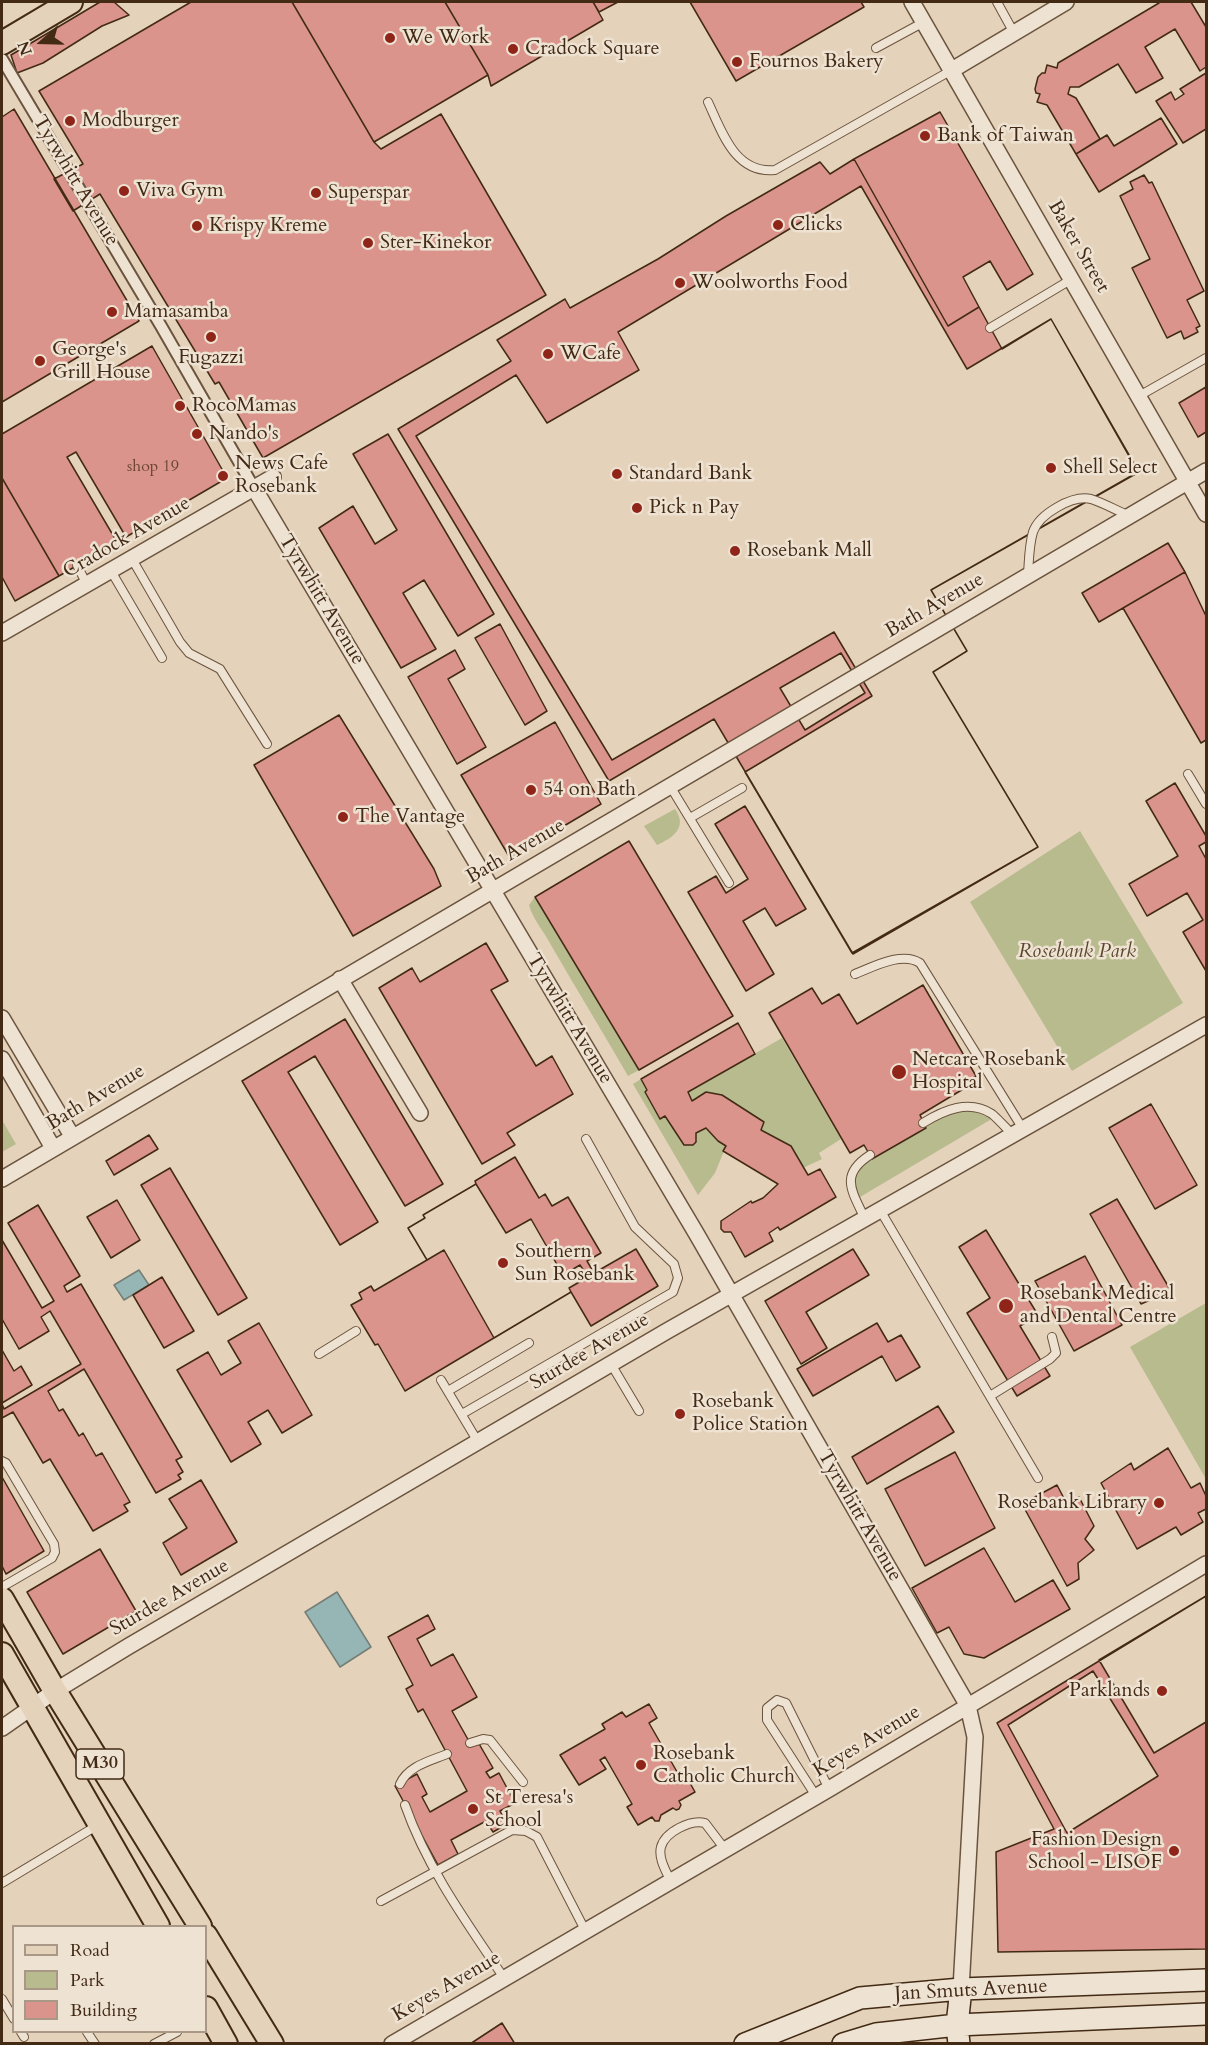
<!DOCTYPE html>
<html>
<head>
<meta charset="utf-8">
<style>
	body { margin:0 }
	#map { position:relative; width:1208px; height:2045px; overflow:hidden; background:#e5d2ba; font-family:Cardo,serif }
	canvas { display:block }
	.frame { position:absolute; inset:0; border:3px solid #422a15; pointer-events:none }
	.legend { position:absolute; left:12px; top:1925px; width:195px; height:108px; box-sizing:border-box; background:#eee2d2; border:2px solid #a99886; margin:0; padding:8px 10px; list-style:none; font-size:18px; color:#422a15 }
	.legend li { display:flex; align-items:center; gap:12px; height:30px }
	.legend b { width:30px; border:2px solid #a99886 }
	.north { position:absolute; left:12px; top:12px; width:60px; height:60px; -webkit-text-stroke:4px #eee2d2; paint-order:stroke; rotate:250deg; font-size:16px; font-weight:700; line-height:24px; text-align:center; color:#422a15 }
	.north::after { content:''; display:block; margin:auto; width:21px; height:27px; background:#422a15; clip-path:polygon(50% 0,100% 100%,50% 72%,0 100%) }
</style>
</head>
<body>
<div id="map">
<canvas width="1208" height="2045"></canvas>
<div class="frame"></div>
<ul class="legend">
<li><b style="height:8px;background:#e5d2ba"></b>Road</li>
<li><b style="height:16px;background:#b7bb8e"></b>Park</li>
<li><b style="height:16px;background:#da948b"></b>Building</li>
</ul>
<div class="north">N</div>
</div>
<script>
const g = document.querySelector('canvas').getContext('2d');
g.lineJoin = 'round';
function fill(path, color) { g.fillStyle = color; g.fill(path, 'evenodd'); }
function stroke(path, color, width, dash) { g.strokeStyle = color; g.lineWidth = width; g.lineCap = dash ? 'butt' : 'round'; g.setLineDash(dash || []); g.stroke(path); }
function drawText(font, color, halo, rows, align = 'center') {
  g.font = font + ' Cardo,serif'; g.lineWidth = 5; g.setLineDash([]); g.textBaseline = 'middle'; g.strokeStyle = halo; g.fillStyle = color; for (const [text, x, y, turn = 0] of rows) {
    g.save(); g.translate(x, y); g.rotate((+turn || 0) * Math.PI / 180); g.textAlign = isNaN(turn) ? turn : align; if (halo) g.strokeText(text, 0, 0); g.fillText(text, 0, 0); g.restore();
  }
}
fill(new Path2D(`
	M675,809C688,827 673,838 657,845L644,826Z
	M1080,831L1183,1003L1072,1071L970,902Z
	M535,897L639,1070L628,1076C603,1032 576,989 551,945C544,931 533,920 529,905Z
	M782,1038L841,1139L819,1153L822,1159L803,1168L791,1146L761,1130L764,1122L722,1095L706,1092L692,1101L688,1092Z
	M641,1079L647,1090L645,1092L660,1118L665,1116L684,1145H693L696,1142V1133L706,1128L717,1141L726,1146L715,1173L698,1195L633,1084Z
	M959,1107L992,1115L990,1120L860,1197L852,1188L853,1169L870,1155L873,1159L926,1128L923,1123Z
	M2,1120L16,1144L2,1152Z
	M1206,1303V1479L1130,1347Z`), '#b7bb8e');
const water = new Path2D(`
	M139,1270L149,1285L124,1300L114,1285Z
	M337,1592L371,1647L340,1667L305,1612Z`);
fill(water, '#96b6b5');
stroke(water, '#747e75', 1.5);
const building = new Path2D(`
	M100,2H114L129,15L102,26L43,63L17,73L11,55Z
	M191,2H292L374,142L381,149L441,114L546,295L263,458L219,382L215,384L100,194L73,211L54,179L83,164L39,91Z
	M292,2H445L488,75L374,142Z
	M445,2H593L603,20L491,86L488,75Z
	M593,2H618L599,12Z
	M690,2H861L864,7L736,81Z
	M1158,2H1191L1206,27V67L1200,71L1175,29L1145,47L1163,78L1136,93L1118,64L1079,87H1070L1068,94L1076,98L1100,139L1076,154L1047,105L1037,102L1040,94L1036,93L1035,89L1038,77L1042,73H1045L1047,65L1057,68L1058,63L1159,3Z
	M1206,73V129L1183,143L1156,101L1171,92L1175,100L1184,94L1180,89Z
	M14,109L139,321L2,402V117Z
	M940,112L1033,274L1007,290L990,261L963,277L979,307L948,326L854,159Z
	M1161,118L1177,144L1099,192L1076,154L1107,135L1114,146Z
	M854,159L948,326L979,307L1002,349L1051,319L1139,472L931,590L967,651L933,672L1038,847L853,954L714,719L609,781L398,429L511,361L497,340L565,299L570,308L658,259L726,216L820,162L830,174Z
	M1144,175L1149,183L1152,182L1204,291L1187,300L1200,326L1196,328L1198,332L1184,339L1181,331L1167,338L1132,268L1150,259L1120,196L1133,189L1130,182Z
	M861,186L967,369L1051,319L1138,472L931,590L967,651L933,672L1038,847L852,953L745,772L872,696L834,632L612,760L416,436L516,375L547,423L639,370L618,332Z
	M152,346L227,478L126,537L76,452L67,457L117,542L59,576L2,478V434Z
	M1206,387V432L1198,437L1179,403Z
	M388,434L494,614L458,636L424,580L403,593L436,649L401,668L319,528L353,506L375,544L397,530L353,454Z
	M2,478L59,576L15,601L2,577Z
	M1168,543L1185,572L1099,622L1082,593Z
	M1185,572L1206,616V740L1201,743L1123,608Z
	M500,624L547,711L525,725L475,638Z
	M455,650L465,669L448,679L486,747L457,764L408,677Z
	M841,653L865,693L805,730L780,688Z
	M339,715L434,869L441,886L353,936L254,765Z
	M555,722L601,804L510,858L461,775Z
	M1175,783L1206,836V842L1199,846L1206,859V971L1183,932L1203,920L1187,893L1147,916L1129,884L1178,856L1146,801Z
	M745,806L806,909L776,926L765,908L743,921L774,974L746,991L688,892L716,876L726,893L748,879L715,824Z
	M629,841L733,1016L639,1070L535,897Z
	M486,943L508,981L491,990L536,1066L552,1056L573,1094L507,1133L515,1145L482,1164L379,988L412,968L420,982Z
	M923,985L976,1076L968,1081L970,1085L920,1115L926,1128L872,1159L864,1145L850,1153L769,1013L812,988L822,1004L839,994L857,1024Z
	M345,1019L443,1184L405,1206L315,1056L288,1072L378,1222L340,1245L242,1081Z
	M738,1023L755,1054L688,1092L692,1101L706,1092L722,1095L764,1122L761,1130L791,1146L808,1175L820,1169L836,1197L780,1230L778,1227L769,1233L773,1241L745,1257L731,1232H724L721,1229V1221L751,1201L752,1203L763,1198L778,1184L723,1151L726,1146L718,1141L706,1128L696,1133V1142L693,1145H684L665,1116L660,1119L645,1092L647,1090L641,1079Z
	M1151,1104L1197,1185L1155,1209L1109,1128Z
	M149,1135L158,1149L114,1175L106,1161Z
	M515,1157L539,1198L545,1194L552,1206L568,1197L601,1253L587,1261L594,1273L636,1249L658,1286L591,1326L571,1292L405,1391L378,1344L375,1345L351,1305L362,1299L359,1293L371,1286L374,1291L427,1260L408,1228L425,1218L423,1215L476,1184L475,1181Z
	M170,1168L247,1298L218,1315L141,1185Z
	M476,1184L506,1233L531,1219L563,1275L580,1265L588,1277L569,1288L571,1292L494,1338L444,1250L427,1260L408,1228L425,1218L423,1215Z
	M1117,1199L1171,1291L1141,1304L1090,1214Z
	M117,1200L140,1240L111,1258L87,1217Z
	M38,1205L80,1276L64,1286L67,1292L81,1284L182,1457L176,1460L183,1472L178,1475L181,1479L156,1493L84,1369L48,1391L59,1411L63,1409L79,1436L83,1433L96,1456L102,1453L130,1502L124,1505L128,1511L93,1531L50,1459L43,1463L13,1412L2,1418V1404L4,1409L81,1364L50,1311L41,1317L49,1331L19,1349L2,1319V1240L42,1308L54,1301L8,1223Z
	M986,1230L1038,1315L1020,1326L1050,1376L1017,1396L967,1313L990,1298L959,1247Z
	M853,1249L869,1275L806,1312L827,1348L801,1364L765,1301Z
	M1085,1256L1122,1325L1074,1351L1035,1281Z
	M162,1277L194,1331L164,1348L133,1295Z
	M259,1323L312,1415L282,1433L268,1410L248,1422L261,1444L231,1462L177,1370L208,1352L221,1375L241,1363L228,1341Z
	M877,1323L888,1342L901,1335L920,1367L896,1381L882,1356L813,1396L797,1369Z
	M2,1350L14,1371L21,1366L32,1385L2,1403Z
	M938,1406L954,1432L867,1484L852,1457Z
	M1168,1448L1191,1488L1200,1483L1206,1496V1509L1198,1513L1203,1522L1181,1535L1176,1527L1137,1549L1101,1483L1131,1463L1134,1470Z
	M955,1452L995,1528L925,1566L885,1489Z
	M2,1477L44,1551L6,1574L2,1566Z
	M201,1480L237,1542L181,1575L163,1543L187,1528L169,1499Z
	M1057,1485L1067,1504L1079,1497L1094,1526L1085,1539L1094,1550L1078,1563L1079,1579L1067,1586L1022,1504Z
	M984,1548L1015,1602L1053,1580L1070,1609L984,1658L964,1654L949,1627L937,1633L912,1588Z
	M100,1549L136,1611L63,1654L27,1592Z
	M1206,1596V1949L998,1952L996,1852L1054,1829L997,1723Z
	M1206,1596V1722L1154,1753L1099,1660Z
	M428,1615L435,1629L417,1639L431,1666L453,1654L477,1697L452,1711L470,1743L478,1742L493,1768L486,1772L490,1778L499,1773L515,1803L500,1811L507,1824L493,1832L486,1821L451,1840L458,1854L438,1865L395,1786L417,1774L427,1794L422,1797L430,1812L467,1791L423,1709L418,1712L406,1689L413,1685L388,1637Z
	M1093,1671L1158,1776L1067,1833L1008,1725Z
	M649,1704L657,1718L649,1723L680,1777L685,1774L695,1792L679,1801L681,1805L679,1809L676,1810L673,1808L661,1815L659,1821H655L652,1817L638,1825L627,1807L632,1804L605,1757L600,1760L606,1769L579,1785L560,1755L605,1729L602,1724L622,1712L626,1717Z
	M502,2023L515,2044H470Z`);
fill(building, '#da948b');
stroke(building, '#422a15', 1.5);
const service = new Path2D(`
	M997,2L1014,33
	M876,48L924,22
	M708,102C722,132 735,174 775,170L952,70
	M990,328L1072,279
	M1139,396L1206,358
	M132,559L180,642L189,653L220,669L267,744
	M77,565L87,585
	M111,571L162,658
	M1028,574C1029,561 1029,545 1033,532C1039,514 1072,495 1091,499C1104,503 1117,511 1130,516
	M1188,774L1206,804
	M670,786L729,883
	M690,818L742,788
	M855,974C873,967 902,951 920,963L1023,1129
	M923,1123C944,1110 969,1099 992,1114C999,1120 1006,1128 1013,1135
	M880,1210L1038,1478
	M865,1219C852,1191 839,1175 870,1155
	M319,1354L356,1331
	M611,1364L639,1411
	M441,1380L478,1442
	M448,1391L529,1343
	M990,1396L1050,1359L1056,1353L1052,1337
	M462,1414L673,1292L678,1278L674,1264L635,1227L586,1139
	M2,1461L6,1463L54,1544L55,1552L52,1558L2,1587
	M470,1743L483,1739L490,1740L523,1782
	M400,1784C408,1766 430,1761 447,1754
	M816,1796L767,1720V1708L777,1700L786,1703L829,1789
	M405,1805C427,1868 467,1923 504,1978
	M670,1880C666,1871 658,1858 661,1847C665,1832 691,1819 705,1823L724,1848
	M2,1883L98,1825
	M381,1901L512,1830L526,1831L537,1837L585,1930
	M2,1999L14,2019
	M21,2032L24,2037
	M87,2032L95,2044
	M154,2044L177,2032`);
const pedestrian = new Path2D(`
	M2,59L161,326L254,488`);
const minor = new Path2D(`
	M912,2L1206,514
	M952,70L1066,2
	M254,488L696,1233L968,1706L975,1737L961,1989
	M2,633L273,477
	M340,979L420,1113
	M2,1018L72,1136
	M2,1059L53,1148
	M2,1179L1206,471
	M2,1728L55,1691L129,1646L667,1331L1206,1025
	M392,2044L829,1789L1206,1564`);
const secondary = new Path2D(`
	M745,2044L860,1998L961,1989L1206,1980
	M843,2044L876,2034L957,2025L1206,2014
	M959,2044L957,2025L961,1989`);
const primary = new Path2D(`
	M2,43L71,2
	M2,1599L55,1691L200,1926
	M2,1654L158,1926
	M206,1936L272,2044
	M206,2008L226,2044`);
stroke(service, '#6b543e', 10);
stroke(pedestrian, '#6b543e', 14);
stroke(minor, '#6b543e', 18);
stroke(secondary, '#422a15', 24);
stroke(primary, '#422a15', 26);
stroke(service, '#eee2d2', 8);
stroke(pedestrian, '#eee2d2', 10);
stroke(minor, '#eee2d2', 15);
stroke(secondary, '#eee2d2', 21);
stroke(primary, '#e5d2ba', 22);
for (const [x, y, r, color] of [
	[390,38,6,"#8f2418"],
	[513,49,6,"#8f2418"],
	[737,62,6,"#8f2418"],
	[70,121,6,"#8f2418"],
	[925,136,6,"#8f2418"],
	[124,191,6,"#8f2418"],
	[316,193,6,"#8f2418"],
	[778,225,6,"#8f2418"],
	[197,226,6,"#8f2418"],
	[368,243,6,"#8f2418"],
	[680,283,6,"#8f2418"],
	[112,312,6,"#8f2418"],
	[211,337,6,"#8f2418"],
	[548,354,6,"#8f2418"],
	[40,361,6,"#8f2418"],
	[180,406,6,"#8f2418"],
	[197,434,6,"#8f2418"],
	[1051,468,6,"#8f2418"],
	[617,474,6,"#8f2418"],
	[223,476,6,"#8f2418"],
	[637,508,6,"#8f2418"],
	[735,551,6,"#8f2418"],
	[531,790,6,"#8f2418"],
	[343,817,6,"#8f2418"],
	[899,1072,8,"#8f2418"],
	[503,1263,6,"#8f2418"],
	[1006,1306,8,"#8f2418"],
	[680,1414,6,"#8f2418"],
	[1159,1503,6,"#8f2418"],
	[1162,1691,6,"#8f2418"],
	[641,1765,6,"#8f2418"],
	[473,1809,6,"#8f2418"],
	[1174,1851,6,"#8f2418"]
]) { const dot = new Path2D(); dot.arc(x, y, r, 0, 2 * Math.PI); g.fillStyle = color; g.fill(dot); stroke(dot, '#eee2d2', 2); }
drawText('16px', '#684432', null, [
	["shop 19",153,467]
]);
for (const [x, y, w] of [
	[100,1764,48]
]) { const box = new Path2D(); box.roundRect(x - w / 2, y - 15, w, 30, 4.5); g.fillStyle = '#eee2d2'; g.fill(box); stroke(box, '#422a15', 1.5); }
drawText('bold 18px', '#422a15', null, [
	["M30",100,1764]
]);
drawText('20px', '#422a15', '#eee2d2', [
	["We Work",402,38],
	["Cradock Square",525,49],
	["Fournos Bakery",749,62],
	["Modburger",82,121],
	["Bank of Taiwan",937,136],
	["Viva Gym",136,191],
	["Superspar",328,193],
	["Clicks",790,225],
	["Krispy Kreme",209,226],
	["Ster-Kinekor",380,243],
	["Woolworths Food",692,283],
	["Mamasamba",124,312],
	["George's",52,350],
	["Grill House",52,373],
	["WCafe",560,354],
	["Fugazzi",211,358,"center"],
	["RocoMamas",192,406],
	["Nando's",209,434],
	["News Cafe",235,464],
	["Rosebank",235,487],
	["Shell Select",1063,468],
	["Standard Bank",629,474],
	["Pick n Pay",649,508],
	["Rosebank Mall",747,551],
	["54 on Bath",543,790],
	["The Vantage",355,817],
	["Netcare Rosebank",912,1060],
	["Hospital",912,1083],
	["Southern",515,1252],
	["Sun Rosebank",515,1275],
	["Rosebank Medical",1020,1294],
	["and Dental Centre",1020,1317],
	["Rosebank",692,1402],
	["Police Station",692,1425],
	["Rosebank Library",1147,1503,"right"],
	["Parklands",1150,1691,"right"],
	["Rosebank",653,1754],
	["Catholic Church",653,1777],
	["St Teresa's",485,1798],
	["School",485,1821],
	["Fashion Design",1162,1840,"right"],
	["School - LISOF",1162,1863,"right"]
], 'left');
drawText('20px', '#422a15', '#eee2d2', [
	["Tyrwhitt Avenue",75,181,59],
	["Baker Street",1078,247,60],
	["Cradock Avenue",127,538,-30],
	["Tyrwhitt Avenue",321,600,59],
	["Bath Avenue",935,606,-30],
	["Bath Avenue",516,852,-30],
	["Tyrwhitt Avenue",569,1019,59],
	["Bath Avenue",96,1098,-31],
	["Sturdee Avenue",590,1352,-30],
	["Tyrwhitt Avenue",859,1516,60],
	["Sturdee Avenue",170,1598,-30],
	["Keyes Avenue",867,1742,-31],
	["Keyes Avenue",447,1987,-30],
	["Jan Smuts Avenue",971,1991,-3]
]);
drawText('italic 20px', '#59472d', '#eee2d2', [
	["Rosebank Park",1077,952]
]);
</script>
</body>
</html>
